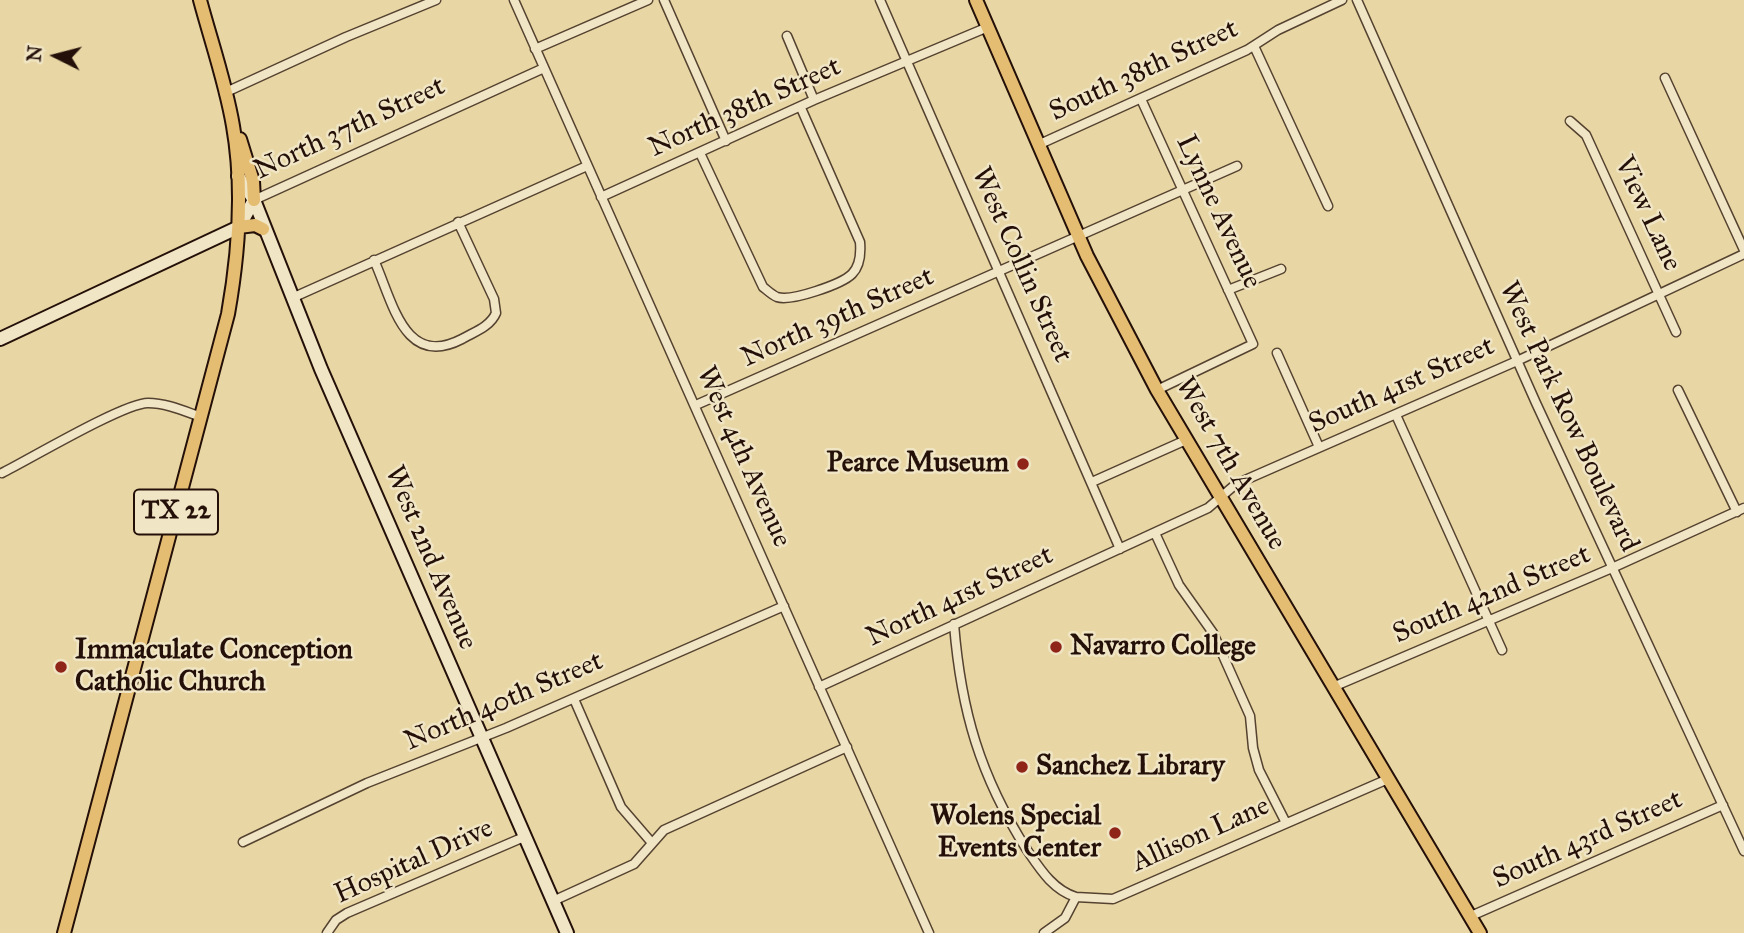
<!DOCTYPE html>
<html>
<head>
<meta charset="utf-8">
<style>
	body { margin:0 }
	#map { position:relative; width:1744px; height:933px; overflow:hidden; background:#e8d7a4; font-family:"IM FELL Great Primer",serif }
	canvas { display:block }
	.north { position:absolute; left:21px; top:21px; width:70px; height:70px; -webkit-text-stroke:5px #f0e5c4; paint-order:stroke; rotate:276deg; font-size:19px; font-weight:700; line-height:28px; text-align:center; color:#241009 }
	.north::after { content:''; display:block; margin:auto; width:24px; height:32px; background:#241009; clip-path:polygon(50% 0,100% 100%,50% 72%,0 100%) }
</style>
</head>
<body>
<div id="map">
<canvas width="1744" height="933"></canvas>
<div class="north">N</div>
</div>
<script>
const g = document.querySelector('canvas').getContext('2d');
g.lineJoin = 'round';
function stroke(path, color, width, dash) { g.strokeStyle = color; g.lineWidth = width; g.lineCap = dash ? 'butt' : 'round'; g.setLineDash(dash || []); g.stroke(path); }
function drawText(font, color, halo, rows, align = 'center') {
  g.font = font + ' "IM FELL Great Primer",serif'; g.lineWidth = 5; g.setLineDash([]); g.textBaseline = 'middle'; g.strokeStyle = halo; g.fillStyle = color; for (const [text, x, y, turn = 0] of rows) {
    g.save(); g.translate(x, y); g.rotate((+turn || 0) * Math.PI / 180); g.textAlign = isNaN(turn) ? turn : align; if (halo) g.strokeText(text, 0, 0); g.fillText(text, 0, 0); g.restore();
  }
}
const street = new Path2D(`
	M514,0L929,933
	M664,0L726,141
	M880,0L1120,549
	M1357,0L1536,403L1744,851
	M787,36L814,100
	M1254,46L1328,206
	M535,49L648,0
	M1665,78L1744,250
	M224,93L346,37L436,0
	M1141,99L1253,344L1157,390
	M1570,121L1586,135L1676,332
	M1040,144L1247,50L1278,30L1342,0
	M700,153L763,287C767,290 772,295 777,297C791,302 842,284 852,274C860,266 861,254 860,242L801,108
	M601,197L814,100L988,27
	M254,200L544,68
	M374,260C393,302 404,369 462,339C474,332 490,327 496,313L494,299L458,222
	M1228,290L1281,269
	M292,298L587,166
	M1277,353L1319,447
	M1678,390L1737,512
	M696,405L1237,166
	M1396,415L1502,650
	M2,473C30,459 124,403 148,403C166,403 184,411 201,417
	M1092,482L1186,440
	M1155,533L1179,585L1213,633L1250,716L1253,748L1259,770L1286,823
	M954,624C961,711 980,776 1027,850C1040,869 1053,890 1076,897
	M819,687L1208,508L1236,484L1517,361L1744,254
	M1333,687L1612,568L1744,508
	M574,699L621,807L652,843
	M243,842L367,783L506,728L784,606
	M553,901L634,864L664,830L847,747
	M1471,916L1723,805
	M327,933L336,920L347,913L524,837
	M1044,933L1065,918L1076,897L1113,899L1388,779`);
const secondary = new Path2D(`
	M238,176L254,200L321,369L567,933
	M0,339L239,227L254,200`);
const primary = new Path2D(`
	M976,0L1087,256L1157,390L1480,933
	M240,139L253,181L254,200
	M239,227L255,225L263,229
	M64,933L228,314C239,252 244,188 233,126C226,84 211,41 200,0`);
stroke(street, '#554230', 11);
stroke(secondary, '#241009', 16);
stroke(primary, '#241009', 16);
stroke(street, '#f0e5c4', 8);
stroke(secondary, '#f0e5c4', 12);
stroke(primary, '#e4bc72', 12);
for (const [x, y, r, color] of [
	[1023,464,7,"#8f2418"],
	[1056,647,7,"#8f2418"],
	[61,667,7,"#8f2418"],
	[1022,767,7,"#8f2418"],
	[1115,833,7,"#8f2418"]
]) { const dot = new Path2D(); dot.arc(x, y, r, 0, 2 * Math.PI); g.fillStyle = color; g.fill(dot); stroke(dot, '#f0e5c4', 2.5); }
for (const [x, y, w] of [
	[176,512,84]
]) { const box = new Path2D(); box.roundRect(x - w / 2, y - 22.5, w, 45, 5); g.fillStyle = '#f0e5c4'; g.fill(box); stroke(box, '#241009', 2); }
drawText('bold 26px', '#241009', null, [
	["TX 22",176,512]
]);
drawText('28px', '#241009', '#f0e5c4', [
	["South 38th Street",1144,71,-25],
	["North 38th Street",745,108,-24],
	["North 37th Street",350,129,-25],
	["Lynne Avenue",1218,212,65],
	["View Lane",1647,214,65],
	["West Collin Street",1021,265,66],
	["North 39th Street",838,318,-24],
	["South 41st Street",1402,386,-24],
	["West Park Row Boulevard",1568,417,65],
	["West 4th Avenue",743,457,66],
	["West 7th Avenue",1230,464,60],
	["West 2nd Avenue",430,558,67],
	["South 42nd Street",1492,595,-23],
	["North 41st Street",960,597,-25],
	["North 40th Street",504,702,-23],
	["Allison Lane",1201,835,-24],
	["South 43rd Street",1588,840,-24],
	["Hospital Drive",414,862,-24]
]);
drawText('bold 28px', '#241009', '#f0e5c4', [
	["Pearce Museum",1009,464,"right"],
	["Navarro College",1070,647],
	["Immaculate Conception",75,651],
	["Catholic Church",75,683],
	["Sanchez Library",1036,767],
	["Wolens Special",1101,817,"right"],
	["Events Center",1101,849,"right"]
], 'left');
</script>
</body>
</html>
